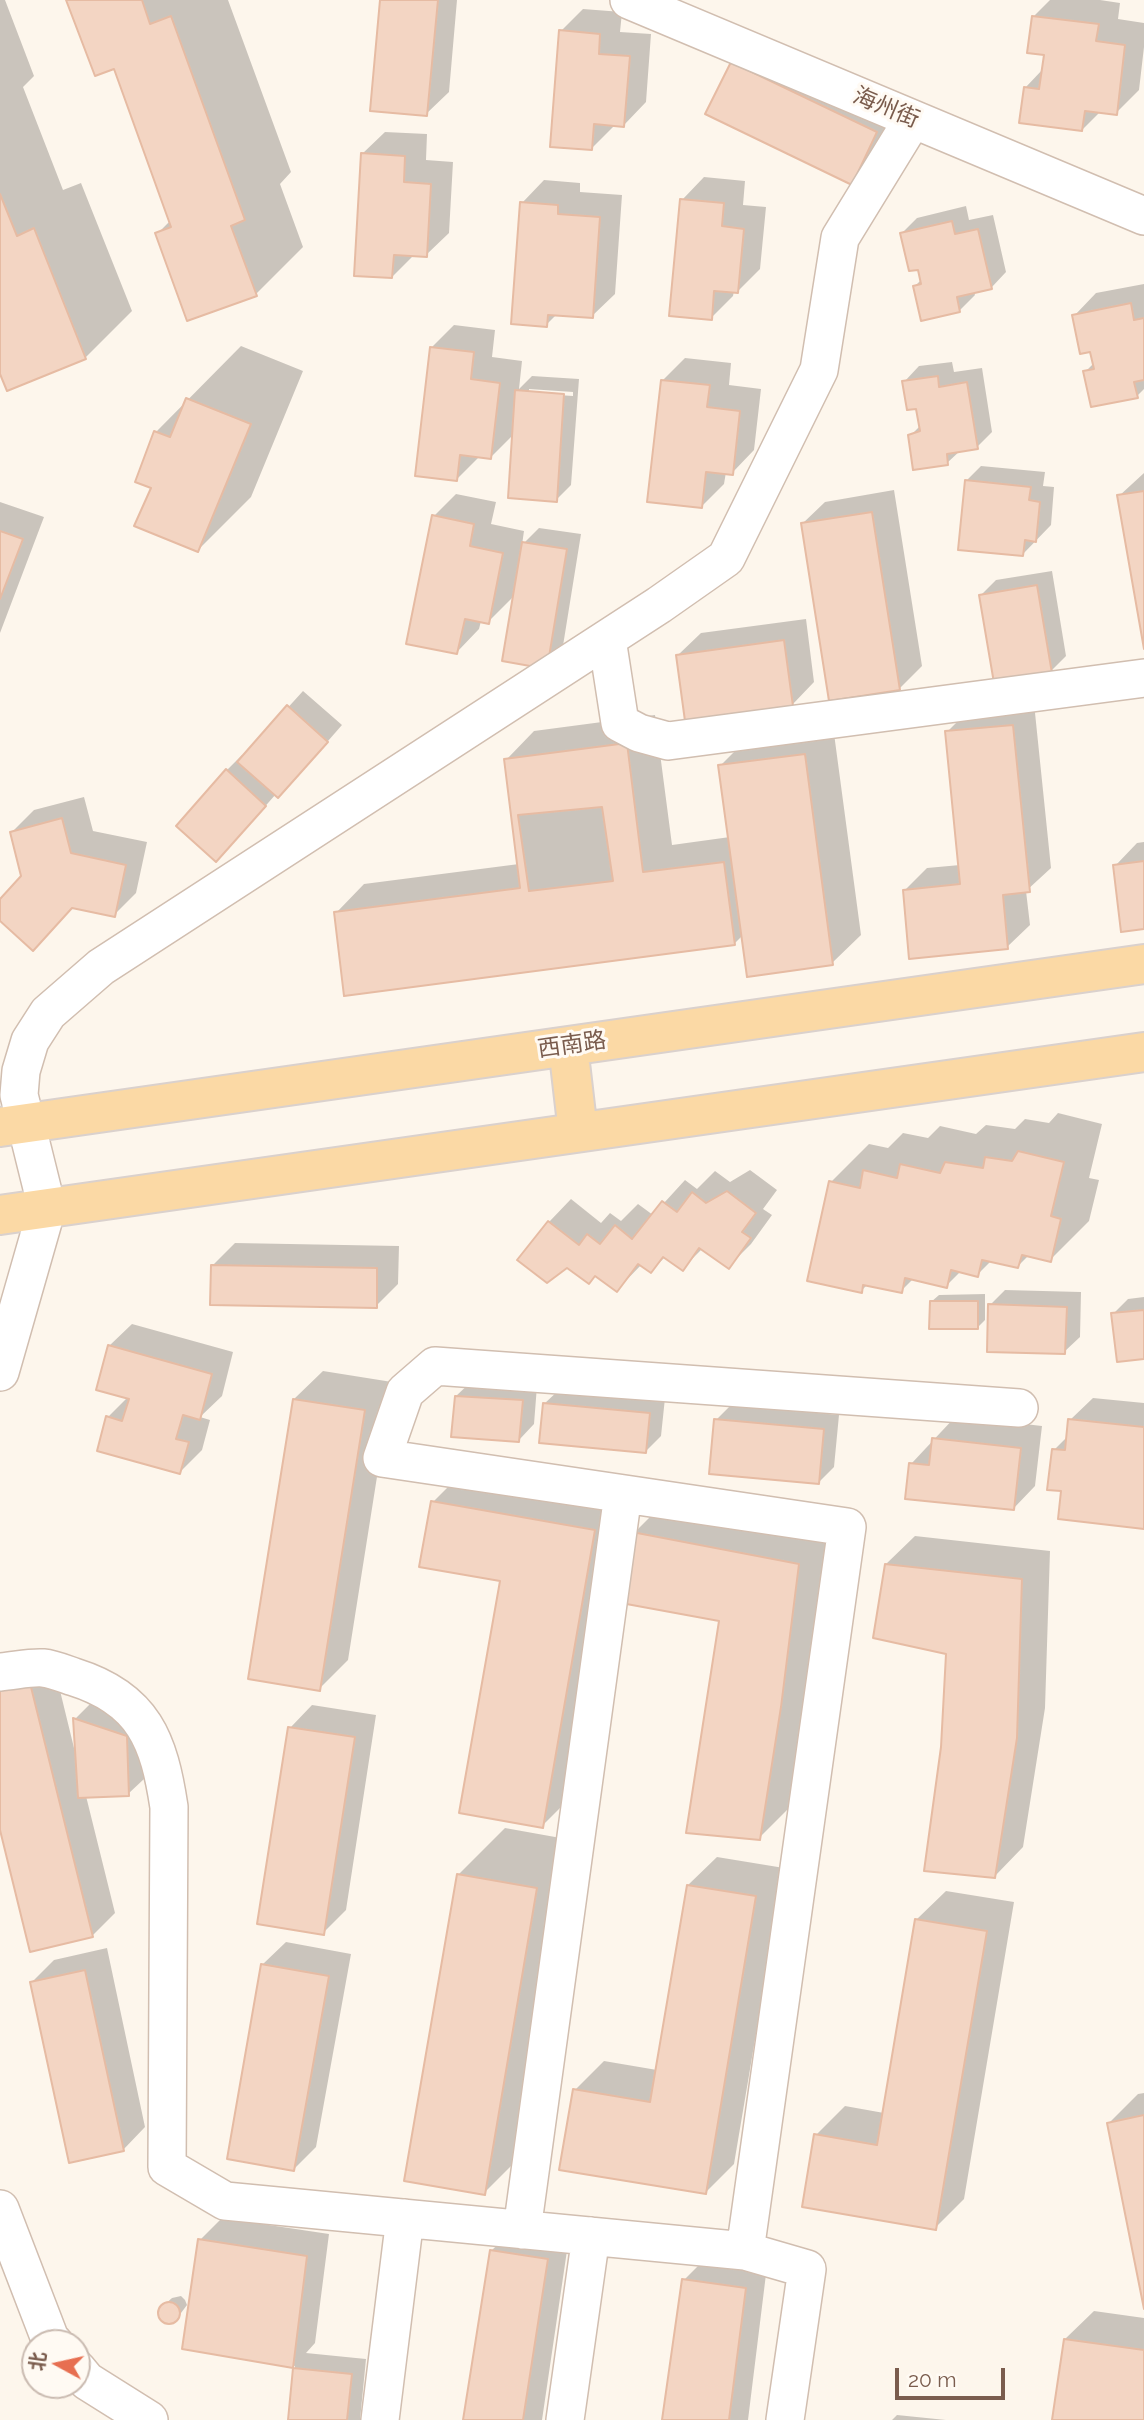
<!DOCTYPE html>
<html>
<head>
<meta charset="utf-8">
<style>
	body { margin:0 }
	#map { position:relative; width:1144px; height:2420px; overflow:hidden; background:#fdf6ec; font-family:Raleway,"Noto Sans SC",sans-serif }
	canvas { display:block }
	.north { position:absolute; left:21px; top:2329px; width:70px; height:70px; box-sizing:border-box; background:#fffaf3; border:2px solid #cabbb1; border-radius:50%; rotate:278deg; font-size:19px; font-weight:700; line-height:28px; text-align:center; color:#7a5c4d }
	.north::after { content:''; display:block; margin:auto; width:24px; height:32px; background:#e76f51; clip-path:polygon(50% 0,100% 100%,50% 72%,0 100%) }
	.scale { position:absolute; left:895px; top:2368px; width:110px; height:32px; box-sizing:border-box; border:4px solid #7a5c4d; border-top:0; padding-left:9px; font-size:21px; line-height:24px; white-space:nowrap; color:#7a5c4d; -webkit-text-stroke:5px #fffaf3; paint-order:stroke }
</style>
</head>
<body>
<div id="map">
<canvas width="1144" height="2420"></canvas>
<div class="north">北</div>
<div class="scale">20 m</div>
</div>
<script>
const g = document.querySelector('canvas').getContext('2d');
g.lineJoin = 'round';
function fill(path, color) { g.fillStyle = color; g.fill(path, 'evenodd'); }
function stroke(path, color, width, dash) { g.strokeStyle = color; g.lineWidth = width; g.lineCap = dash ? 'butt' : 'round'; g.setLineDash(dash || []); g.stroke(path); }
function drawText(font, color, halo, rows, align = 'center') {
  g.font = font + ' Raleway,"Noto Sans SC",sans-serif'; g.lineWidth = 6; g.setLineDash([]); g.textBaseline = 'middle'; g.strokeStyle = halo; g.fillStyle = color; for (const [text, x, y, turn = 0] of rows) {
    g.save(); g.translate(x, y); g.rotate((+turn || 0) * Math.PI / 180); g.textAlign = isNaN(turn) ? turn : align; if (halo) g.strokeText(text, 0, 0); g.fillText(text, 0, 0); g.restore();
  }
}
fill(new Path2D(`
	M0,0H5L34,76L23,87L63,190L81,183L132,311L85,358L0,369Z
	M68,0H228L291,172L280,184L303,247L256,294L157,234L171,220L115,67Z
	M382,0H457L449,92L426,114Z
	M1050,0H1100L1120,3L1118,19L1144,23V47L1139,90L1116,113L1101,111L1082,130L1025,88L1043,69L1045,53L1033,17Z
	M583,9L622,12L620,32L651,34L646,102L624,125L614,126L592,148L561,31Z
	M732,63L898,110L874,160L852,183Z
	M385,132L427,134L426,160L453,162L449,233L426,255H414L392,277L362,154Z
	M704,177L745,181L743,205L766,207L760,269L738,291H734L733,296L711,318L682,200Z
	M544,180L580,183V192L622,195L615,294L592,316L557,314L546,325L522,203Z
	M966,206L969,220L993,215L1006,272L991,288L974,292L975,295L960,310L915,286L922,279L919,268L902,233L917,218Z
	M1144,284V389L1137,396L1085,372L1094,363L1092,350L1074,316L1096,293Z
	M454,325L495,330L492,357L522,361L519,389L532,376L579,379L571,485L556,500L514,434L491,457L480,456L457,479L432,347ZM529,389L573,392V396L529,393Z
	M241,346L303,371L251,497L198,550L153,487L156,432Z
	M685,358L731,363L729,385L761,389L754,450L732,473L726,472L724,484L702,506L663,380Z
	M952,362L954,372L982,368L992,432L977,447L961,450L947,463L910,436L921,425L918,407L904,382L919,366Z
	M981,466L1045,472L1043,486L1054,487L1051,525L1023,554L966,481Z
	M1144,473V638L1119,496Z
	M894,490L922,666L900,688L802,524L825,502Z
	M456,494L496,502L491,524L524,531L522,545L539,528L581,534L562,652L547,667L515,595L488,622L481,621L479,629L457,652L434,516Z
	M0,502L44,517L0,633Z
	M1052,571L1066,656L1051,671L981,595L996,580Z
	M806,619L814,682L792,705L678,655L701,633Z
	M303,691L342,725L293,781L276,794L231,845L227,770L242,755L243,757Z
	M1034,703L1051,868L1026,891L1030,925L1007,947L904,891L927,868L960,865L947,732L969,710Z
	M655,715L672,845L730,837L720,766L749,737L833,726L861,935L832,963L743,935L734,944L336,913L364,884L519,864L506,760L534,731Z
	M84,797L93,831L147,842L136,893L114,915L73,907L0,919V902L23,876L12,832L34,810Z
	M1144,842V927L1115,866L1137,843Z
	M1058,1113L1102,1124L1089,1178L1099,1180L1089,1221L1050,1260L1029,1255L1018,1266L992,1260L977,1275L961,1271L946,1286L914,1278L901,1291L868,1284L861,1291L831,1182L869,1144L888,1148L903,1133L928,1138L940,1126L976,1134L986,1125L1015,1129L1025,1119L1049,1123Z
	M750,1170L777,1190L763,1209L772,1215L751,1244L729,1266L703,1248L682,1269L666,1256L651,1271L642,1264L617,1290L596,1275L567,1266L519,1260L549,1222L571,1199L601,1223L610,1213L621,1221L638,1204L653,1215L685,1180L697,1189L715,1171L730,1182Z
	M235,1243L399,1246L398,1284L376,1306L213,1265Z
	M1005,1290L1081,1292L1080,1337L1064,1352L990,1305Z
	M985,1294V1320L978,1327L931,1302L939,1295Z
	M1144,1297V1358L1113,1314L1128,1299Z
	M132,1324L233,1352L222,1396L200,1417L210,1420L202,1450L180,1472L108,1417L128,1397L109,1346Z
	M323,1371L392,1382L348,1660L319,1689L294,1399Z
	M472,1381L537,1386L534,1424L519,1440L456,1396Z
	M560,1389L665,1398L661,1436L646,1451L544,1404Z
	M1093,1398L1144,1403V1527L1063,1489L1054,1450L1069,1435L1070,1420Z
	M731,1405L839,1415L834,1467L819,1482L716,1420Z
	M956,1416L1042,1426L1035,1486L1013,1509L911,1464Z
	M462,1473L623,1501L571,1797L542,1826L502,1579L433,1502Z
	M663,1504L827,1535L809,1677L788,1809L759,1838L721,1619L634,1533Z
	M915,1536L1050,1551L1045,1708L1023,1847L995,1876L947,1653L886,1564Z
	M53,1662L75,1752H77L75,1719L90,1704L142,1721L144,1779L128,1794L86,1796L115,1913L92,1936L0,1823V1675Z
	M312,1705L376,1715L346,1910L323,1933L290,1728Z
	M505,1828L583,1842L531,2146L484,2193L458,1875Z
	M717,1857L784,1868L734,2164L705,2193L575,2090L604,2061L657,2070L688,1885Z
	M946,1891L1014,1902L964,2199L935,2228L816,2135L845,2106L884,2113L917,1919Z
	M286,1942L351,1954L316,2147L294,2169L263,1964Z
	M107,1948L145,2127L123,2150L32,1982L54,1960Z
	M1144,2093V2301L1109,2123L1138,2094Z
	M222,2218L329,2234L315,2343L306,2353L366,2359L360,2420H290L295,2366L184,2348L200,2240Z
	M514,2229L569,2237L542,2420H465L491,2251Z
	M706,2258L767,2266L748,2420H664L684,2280Z
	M181,2296L185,2300L187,2305L181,2313L174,2321L168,2322L163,2319L160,2314L164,2305L172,2298Z
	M1094,2311L1144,2318V2420H1054L1065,2339Z
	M897,2415L946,2420H892Z`), '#0003');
const building = new Path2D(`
	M66,0H142L150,24L171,16L245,220L231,226L257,296L187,321L155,233L171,227L114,69L95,76Z
	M380,0H438L427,116L370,111Z
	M1032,16L1099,24L1096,41L1125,45L1117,115L1085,111L1082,131L1019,123L1024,87L1039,89L1044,55L1027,53Z
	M559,30L600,34L599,54L630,56L624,127L594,124L592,150L550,147Z
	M731,62L877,132L852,185L705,114Z
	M361,153L405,156L404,182L431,184L427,257L394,255L392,278L354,276Z
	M0,194L17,236L34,228L86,359L7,391L0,374Z
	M680,199L724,203L722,226L744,229L738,293L714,291L712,320L669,316Z
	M520,202L558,205V214L600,217L593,318L548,315L547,327L511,324Z
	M952,221L955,234L978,229L992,289L957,297L960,312L921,321L913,286L921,284L918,270L909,271L900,233Z
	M1131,303L1134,320L1144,318V380L1134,382L1138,398L1091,407L1083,371L1094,369L1090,352L1080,354L1072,315Z
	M430,347L474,352L471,379L500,383L491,459L460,455L457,481L415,476Z
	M938,376L939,387L967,382L978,449L947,454L948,465L913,470L908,435L920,431L916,409L907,410L902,381Z
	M661,380L710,385L707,407L740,411L733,475L706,472L702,508L647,502Z
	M515,390L564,394L557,502L508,498Z
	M186,398L251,424L198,552L134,526L151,488L135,482L154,431L170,437Z
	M965,480L1031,487L1029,500L1040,502L1036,542L1025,540L1023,556L958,550Z
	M1144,491V649L1117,495Z
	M872,512L900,690L829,701L801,523Z
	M432,515L474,524L470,546L503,553L489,624L465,619L457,654L406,644Z
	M0,531L23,539L0,599Z
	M522,542L567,549L547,669L502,661Z
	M1037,585L1052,673L994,683L979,595Z
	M784,640L793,706L685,721L676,655Z
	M287,705L328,742L278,798L237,762Z
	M1013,725L1030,892L1003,895L1008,949L909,959L903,890L960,884L945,731Z
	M627,743L643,872L724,862L735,945L344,996L334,912L520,888L504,759Z
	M805,754L833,965L747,977L718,765Z
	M226,769L266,806L216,862L176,826Z
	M602,807L613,881L529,891L518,815Z
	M62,818L71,853L126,865L115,917L72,908L33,951L0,921V899L21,876L10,832Z
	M1144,861V929L1121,932L1113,865Z
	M1018,1151L1064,1162L1051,1216L1061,1219L1051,1262L1022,1255L1018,1268L982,1260L978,1277L951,1270L947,1288L905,1278L902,1293L863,1285L862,1293L807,1281L829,1181L860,1188L863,1170L897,1178L900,1164L940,1173L945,1162L983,1168L985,1157L1012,1161Z
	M727,1191L756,1213L742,1232L751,1238L729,1269L699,1248L683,1271L663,1257L651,1273L638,1264L617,1292L595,1276L589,1284L567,1268L547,1283L517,1260L548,1221L579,1245L587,1234L600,1244L615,1225L632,1239L662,1201L677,1212L692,1192L706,1203Z
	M211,1265L377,1268V1308L210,1305Z
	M930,1301H978V1329H929Z
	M988,1304L1067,1307L1065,1354L987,1352Z
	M1144,1310V1359L1117,1362L1111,1313Z
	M108,1345L212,1374L200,1420L183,1415L176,1439L189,1442L180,1474L97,1451L106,1416L122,1421L129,1399L96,1390Z
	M455,1396L523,1400L519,1442L451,1437Z
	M293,1399L365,1410L320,1691L248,1679Z
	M543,1403L650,1413L646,1453L539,1443Z
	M714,1419L824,1429L819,1484L709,1474Z
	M1068,1419L1144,1427V1529L1058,1519L1061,1491L1047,1490L1052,1449L1065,1450Z
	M932,1438L1021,1448L1014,1510L905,1499L909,1463L929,1465Z
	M431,1501L595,1530L543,1828L459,1813L500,1581L419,1567Z
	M632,1532L799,1564L781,1707L760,1840L686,1833L719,1621L621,1603Z
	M885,1564L1022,1579L1017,1738L995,1878L924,1871L941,1747L946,1654L873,1638Z
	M30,1683L93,1937L30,1952L0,1830V1691Z
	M73,1718L127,1736L129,1796L78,1798Z
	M288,1727L355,1737L324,1935L257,1924Z
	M457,1874L537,1888L485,2195L404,2181Z
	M687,1885L756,1896L706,2194L559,2170L573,2089L650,2102Z
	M915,1919L987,1931L936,2230L802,2207L814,2134L877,2145Z
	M261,1964L329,1976L294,2171L227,2159Z
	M85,1970L124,2151L69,2163L30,1982Z
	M1144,2115V2309L1107,2123Z
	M198,2239L307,2256L293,2368L182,2349Z
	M490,2250L548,2259L523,2420H463Z
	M682,2279L746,2288L729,2420H662Z
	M158 2313a11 11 0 1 1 22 0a11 11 0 1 1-22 0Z
	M1064,2339L1144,2350V2420H1052Z
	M293,2368L352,2374L347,2420H288Z`);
fill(building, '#f3d5c3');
stroke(building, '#e6bba3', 2);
const minor = new Path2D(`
	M629,0L1144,216
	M607,639L620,723L639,733L668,741L1144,678
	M0,1372L47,1208L19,1095L21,1071L30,1041L48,1013L101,967L659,605L726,558L819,370L840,238L913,119
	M0,1672C14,1671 30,1667 43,1668C53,1669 65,1674 74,1677C144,1699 159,1741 169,1807L167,2167L225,2201L745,2251L847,1527L382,1458L405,1392L435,1366L1019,1408
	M0,2209L50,2339L54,2343
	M522,2230L623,1494
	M745,2251L807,2269L785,2420
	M77,2369L87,2381L149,2420
	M380,2420L405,2218
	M565,2420L591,2236`);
const major = new Path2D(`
	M568,1046L578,1132
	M0,1127L1144,964
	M0,1215L1144,1052`);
stroke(minor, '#d1beb0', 40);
stroke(major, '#dad1cd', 42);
stroke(minor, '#fff', 37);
stroke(major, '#fbd9a5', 38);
drawText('23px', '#7a5c4d', '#fffaf3', [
	["海州街",886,108,23],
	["西南路",572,1045,-8]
]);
</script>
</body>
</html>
